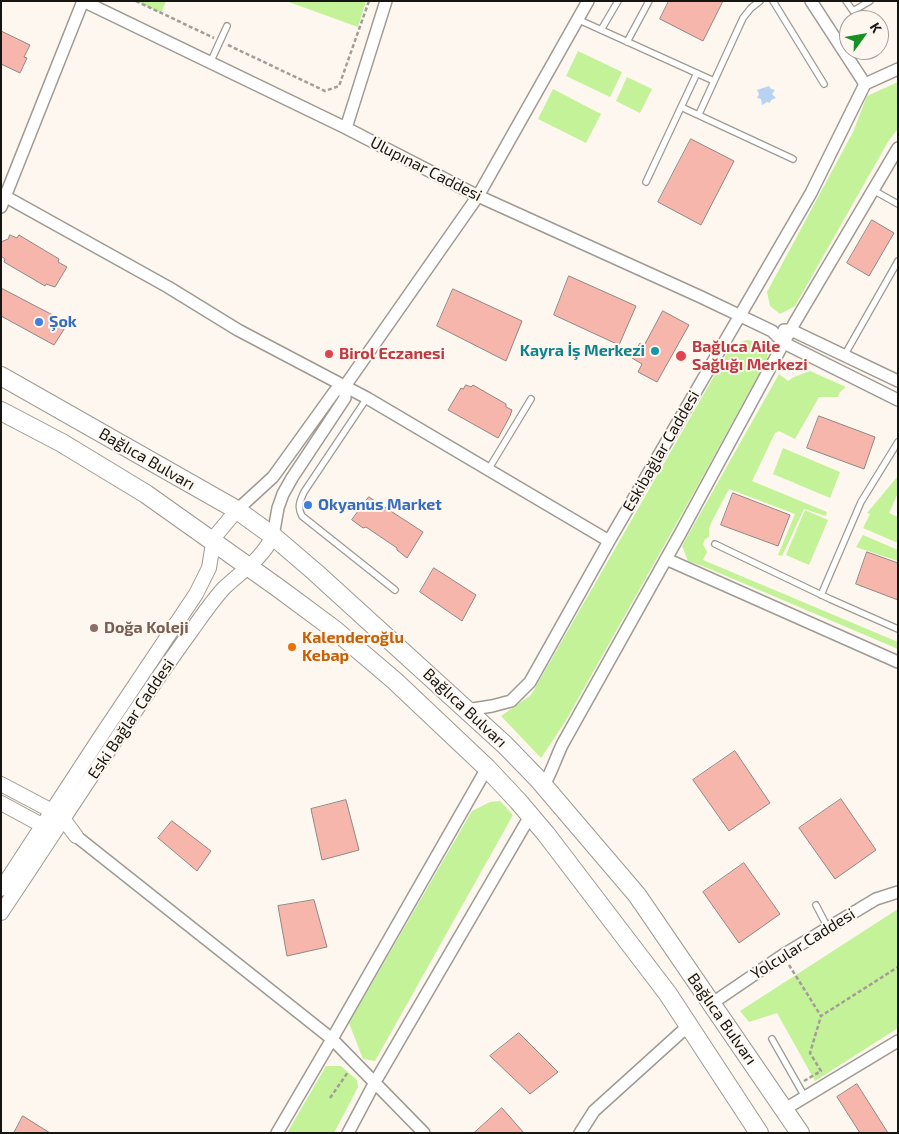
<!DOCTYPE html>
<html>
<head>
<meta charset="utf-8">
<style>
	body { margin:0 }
	#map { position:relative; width:899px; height:1134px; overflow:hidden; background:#fdf7ef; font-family:"Exo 2",sans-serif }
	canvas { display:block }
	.frame { position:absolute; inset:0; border:2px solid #171512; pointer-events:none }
	.north { position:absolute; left:839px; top:10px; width:50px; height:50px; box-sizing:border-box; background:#fdf7ef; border:1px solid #a19d97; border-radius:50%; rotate:58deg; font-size:14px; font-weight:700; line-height:20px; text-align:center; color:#171512 }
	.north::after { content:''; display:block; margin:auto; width:18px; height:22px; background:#159221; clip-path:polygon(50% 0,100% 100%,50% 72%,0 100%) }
</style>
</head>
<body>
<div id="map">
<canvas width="899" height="1134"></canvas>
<div class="frame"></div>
<div class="north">K</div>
</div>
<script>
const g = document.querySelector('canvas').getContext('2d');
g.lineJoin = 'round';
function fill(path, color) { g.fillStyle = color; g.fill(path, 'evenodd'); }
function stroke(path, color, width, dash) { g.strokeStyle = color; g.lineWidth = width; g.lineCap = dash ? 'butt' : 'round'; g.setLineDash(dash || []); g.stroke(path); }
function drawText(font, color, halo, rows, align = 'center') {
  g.font = font + ' "Exo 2",sans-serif'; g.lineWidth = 4; g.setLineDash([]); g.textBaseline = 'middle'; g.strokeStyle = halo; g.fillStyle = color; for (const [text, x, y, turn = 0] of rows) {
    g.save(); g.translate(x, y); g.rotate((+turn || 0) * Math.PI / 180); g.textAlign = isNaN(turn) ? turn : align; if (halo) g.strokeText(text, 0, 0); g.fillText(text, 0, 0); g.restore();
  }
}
fill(new Path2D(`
	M136,1H166L161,13Z
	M286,1H366L358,27Z
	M578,51L622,72L610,97L566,76Z
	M627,77L652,89L640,113L616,101Z
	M898,82V129L889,140L795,306L780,314L770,306L767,292L853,132L867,96Z
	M553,89L601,114L586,143L538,119Z
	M747,340L762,343L768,349L767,359L698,485L565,722L541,758L501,716L531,695L732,345Z
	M810,371L846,387L840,392L838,397H819L795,439L779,431L775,433L752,481L827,512L826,516L804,509L782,556L778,555L795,514L729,489L711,523L709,529V537L705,539L703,544L707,552L703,560L898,642V649L705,567L688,561L682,546L779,374L788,381L794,377Z
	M783,448L840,472L830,498L773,474Z
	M898,476V493L889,513L898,517V543L863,528L870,514L867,513Z
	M805,510L828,520L809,565L786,555Z
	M863,535L898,550V561L856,547Z
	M500,801L513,815L375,1061L363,1059L349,1023L472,811L490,802Z
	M898,909V1028L815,1081L777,1013L749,1022L740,1011Z
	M326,1066H341L357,1080L358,1087L334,1133H287Z`), '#c3f298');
fill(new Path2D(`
	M769,86L771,89L775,90L772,94L776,98L771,100L770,103L767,102L762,105L761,99L757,98L759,94L757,90Z`), '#b8d3f2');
const building = new Path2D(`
	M669,1H723L703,41L660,19Z
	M1,31L30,45L24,57L27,58L20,73L1,64Z
	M691,139L734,161L701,225L658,202Z
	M872,220L894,233L869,276L847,263Z
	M10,235L17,238L19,235L59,259L58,262L67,267L55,287L46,284L45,286L4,262L5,259L1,256V242L8,239Z
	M569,276L636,306L619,345L554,315Z
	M1,288L68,323L54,345L1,316Z
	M453,289L522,321L506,361L437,326Z
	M663,311L689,325L657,382L638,372L642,364L632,358L640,343L644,345Z
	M466,385L471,387L473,385L506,404V407L512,410L510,416L498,438L448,410L461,388L463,389Z
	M819,416L875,437L864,469L807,448Z
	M733,493L790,515L778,546L721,525Z
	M369,497L423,532L407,558L397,550V548L366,527L363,528L352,520Z
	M867,552L898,563V600L856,584Z
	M434,568L476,595L462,621L420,592Z
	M735,751L770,803L729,831L693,780Z
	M841,799L876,850L835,879L799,828Z
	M346,800L359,850L322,860L311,809Z
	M172,821L211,851L197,871L158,838Z
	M744,863L780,914L739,943L703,892Z
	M314,900L327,947L287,956L278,906Z
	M519,1033L558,1072L530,1094L490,1056Z
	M857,1084L888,1133H860L837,1097Z
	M502,1108L524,1133H474Z
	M23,1116L50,1133H14Z`);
fill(building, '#f7b6ac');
stroke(building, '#918785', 1);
const service = new Path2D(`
	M773,1L824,84
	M846,1L853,11L870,1
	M577,19L714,81
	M601,30L618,1
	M627,42L649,1
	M210,63L227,26
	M681,107L793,159
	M699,114L743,18L751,8L760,1
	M646,182L697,73
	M873,190L898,204
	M844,356L898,261
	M367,398L304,492C300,501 297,507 302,516L395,590
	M488,470L531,399
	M715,544L830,599L898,629
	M821,595L861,502L898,442
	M816,905L828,928
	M772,1039L805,1097`);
const minor = new Path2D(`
	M83,1L346,128L478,196L701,297L772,331L784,343L898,400
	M865,84L898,69
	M346,128L386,1
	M1,194L168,287L238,330L367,398L609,541
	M1,207L83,1
	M784,330H791L898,381
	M237,510L273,477L335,391L345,386L478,196L588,1
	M273,536L278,508L283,494L292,478L345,398V386
	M666,559L898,662
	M466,710L492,706L511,701L530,682L609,541L811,193L865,84L811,1
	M544,785C551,773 556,758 562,745L680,534L795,322L898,148
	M76,836L332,1039L424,1133
	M711,1004L783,955L876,899L898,892
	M785,1109L898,1041
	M277,1133L332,1039L487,768
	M348,1133L375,1082L530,816
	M580,1133L594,1111L688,1026`);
const tertiary = new Path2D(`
	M1,784L52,811L64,820L76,836
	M1,803L49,829
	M1,889L99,739L196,594L209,568L213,543L217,534L237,510
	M1,913C64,819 125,722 192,630C202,616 212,601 224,588C242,571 262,559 273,536`);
const primary = new Path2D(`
	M1,376L237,510L273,536L315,572L505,745L538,779L637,895L800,1133
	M1,411L62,443L146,494L277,587L335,630L395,681L487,768L518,801L546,834L668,994L759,1133`);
stroke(service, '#9f9a93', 8);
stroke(minor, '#9f9a93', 14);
stroke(tertiary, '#9f9a93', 16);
stroke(primary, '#9f9a93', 20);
stroke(new Path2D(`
	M136,1L214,38
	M228,45L325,91L339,86L369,1
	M789,965L821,1016L898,967
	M804,1081L821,1071L810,1053L821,1016
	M330,1098L348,1072`), '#a29d97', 2.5, [4, 2.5]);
stroke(service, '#fff', 5.5);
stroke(minor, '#fff', 11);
stroke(tertiary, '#fff', 14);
stroke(primary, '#fff', 18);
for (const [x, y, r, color] of [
	[39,322,5,"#3f7fe0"],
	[655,351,5,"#0f9aa8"],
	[329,354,5,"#e0444e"],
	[681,356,6,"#e0444e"],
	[308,505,5,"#3f7fe0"],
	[94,628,5,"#8d6e63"],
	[292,647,5,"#e8710a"]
]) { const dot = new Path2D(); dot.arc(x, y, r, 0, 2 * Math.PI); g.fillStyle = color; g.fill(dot); stroke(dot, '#fdf7ef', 2); }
drawText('16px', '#171512', '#fdf7ef', [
	["Ulupınar Caddesi",426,169,27],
	["Eskibağlar Caddesi",661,451,-60],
	["Bağlıca Bulvarı",147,459,30],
	["Bağlıca Bulvarı",465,708,43],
	["Eski Bağlar Caddesi",131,719,-56],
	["Yolcular Caddesi",803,944,-32],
	["Bağlıca Bulvarı",722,1019,55]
]);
drawText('bold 16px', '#366cbe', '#fdf7ef', [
	["Şok",49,322],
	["Okyanus Market",318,505]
], 'left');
drawText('bold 16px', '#be3a42', '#fdf7ef', [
	["Bağlıca Aile",692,347],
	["Sağlığı Merkezi",692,365],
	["Birol Eczanesi",339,354]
], 'left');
drawText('bold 16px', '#0d838f', '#fdf7ef', [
	["Kayra İş Merkezi",645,351]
], 'right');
drawText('bold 16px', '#785e54', '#fdf7ef', [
	["Doğa Koleji",104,628]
], 'left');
drawText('bold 16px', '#c56008', '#fdf7ef', [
	["Kalenderoğlu",302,638],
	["Kebap",302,656]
], 'left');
</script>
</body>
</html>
